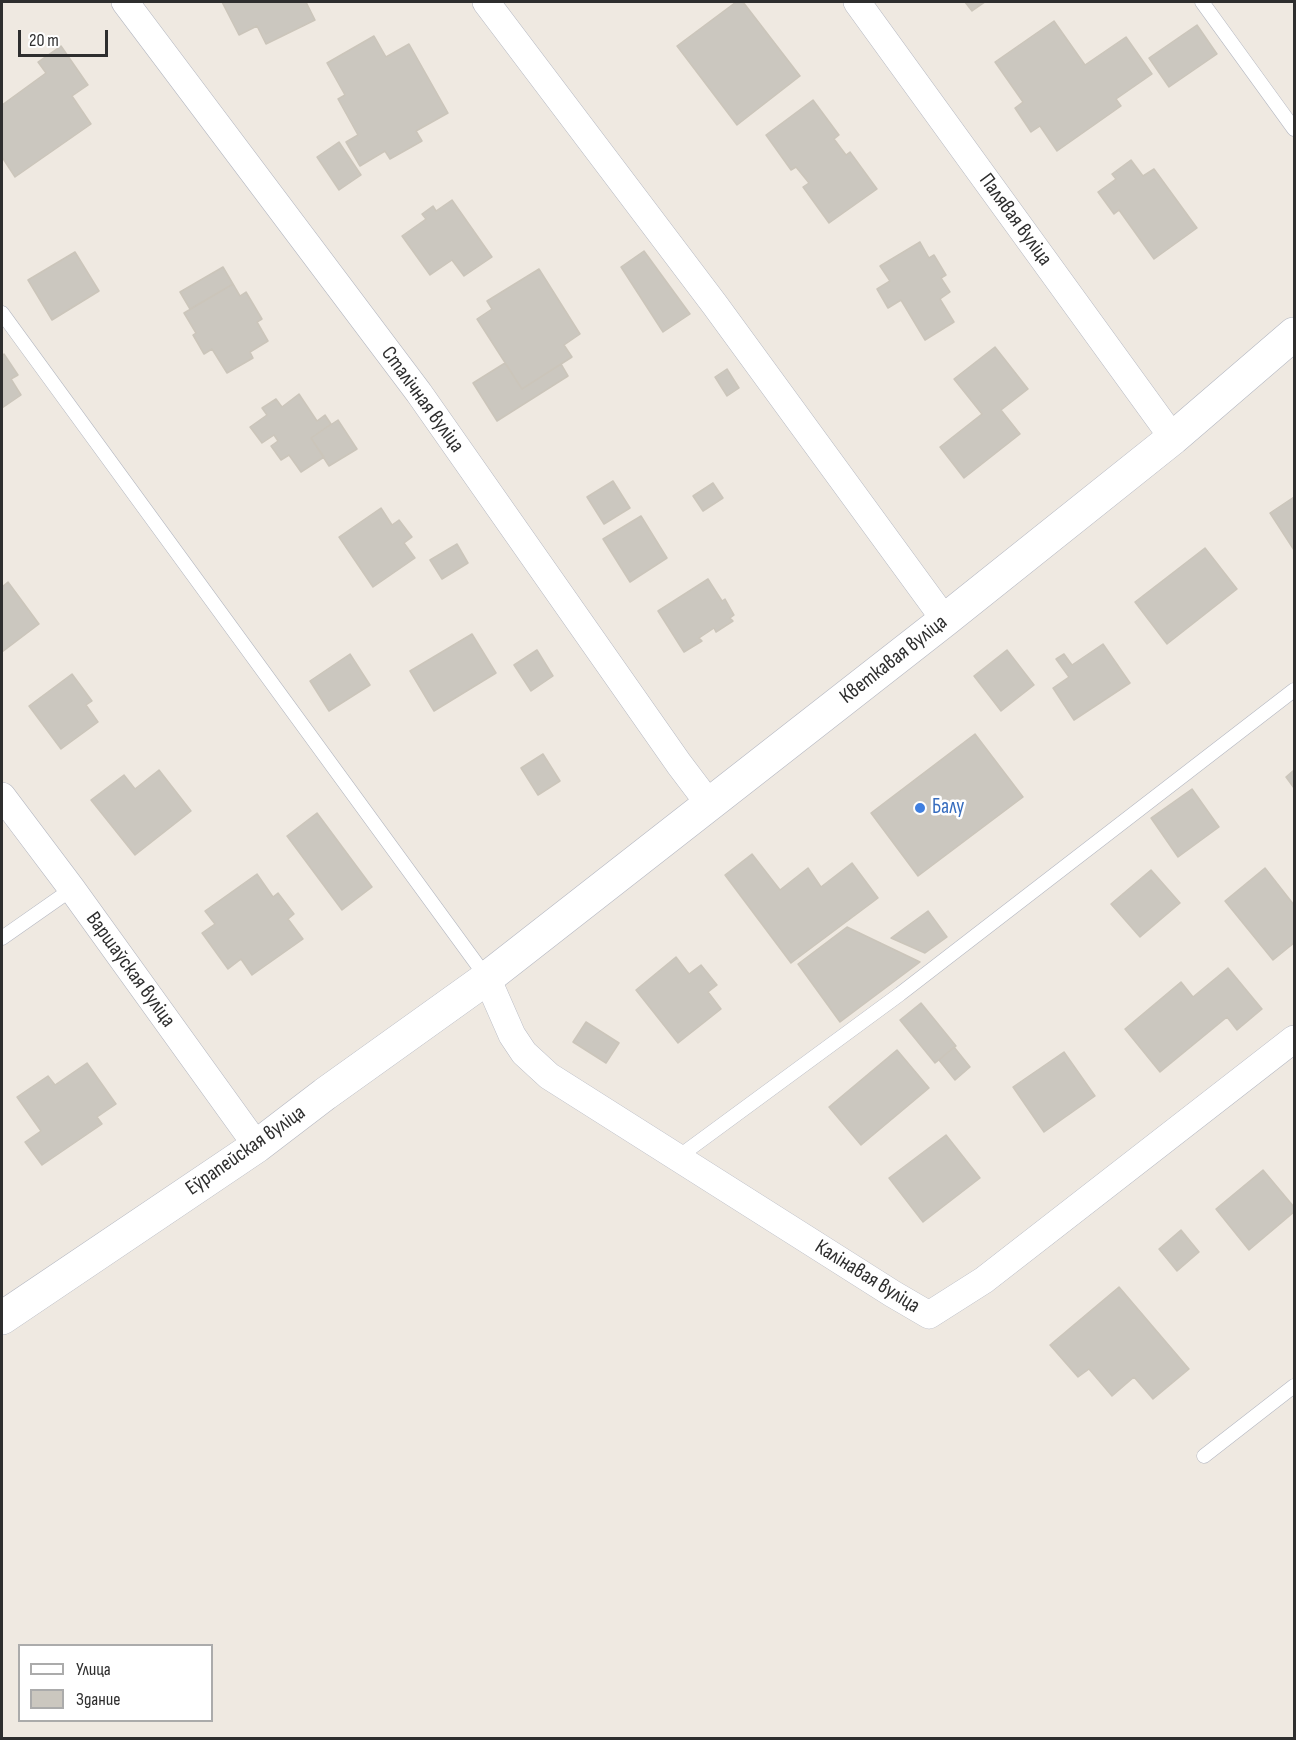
<!DOCTYPE html>
<html>
<head>
<meta charset="utf-8">
<style>
	body { margin:0 }
	#map { position:relative; width:1296px; height:1740px; overflow:hidden; background:#efe9e1; font-family:"Sofia Sans Condensed",sans-serif }
	canvas { display:block }
	.frame { position:absolute; inset:0; border:3px solid #2e2e2e; pointer-events:none }
	.legend { position:absolute; left:18px; top:1644px; width:195px; height:78px; box-sizing:border-box; background:#fff; border:2px solid #ababab; margin:0; padding:8px 10px; list-style:none; font-size:18px; color:#2e2e2e }
	.legend li { display:flex; align-items:center; gap:12px; height:30px }
	.legend b { width:30px; border:2px solid #ababab }
	.scale { position:absolute; left:18px; top:30px; width:90px; height:27px; box-sizing:border-box; border:3px solid #2e2e2e; border-top:0; padding-left:8px; font-size:18px; line-height:21px; white-space:nowrap; color:#2e2e2e; -webkit-text-stroke:4px #fff; paint-order:stroke }
</style>
</head>
<body>
<div id="map">
<canvas width="1296" height="1740"></canvas>
<div class="frame"></div>
<ul class="legend">
<li><b style="height:8px;background:#fff"></b>Улица</li>
<li><b style="height:16px;background:#cbc7bf"></b>Здание</li>
</ul>
<div class="scale">20 m</div>
</div>
<script>
const g = document.querySelector('canvas').getContext('2d');
g.lineJoin = 'round';
function fill(path, color) { g.fillStyle = color; g.fill(path, 'evenodd'); }
function stroke(path, color, width, dash) { g.strokeStyle = color; g.lineWidth = width; g.lineCap = dash ? 'butt' : 'round'; g.setLineDash(dash || []); g.stroke(path); }
function drawText(font, color, halo, rows, align = 'center') {
  g.font = font + ' "Sofia Sans Condensed",sans-serif'; g.lineWidth = 5; g.setLineDash([]); g.textBaseline = 'middle'; g.strokeStyle = halo; g.fillStyle = color; for (const [text, x, y, turn = 0] of rows) {
    g.save(); g.translate(x, y); g.rotate((+turn || 0) * Math.PI / 180); g.textAlign = isNaN(turn) ? turn : align; if (halo) g.strokeText(text, 0, 0); g.fillText(text, 0, 0); g.restore();
  }
}
const building = new Path2D(`
	M222,2H306L315,20L266,44L257,26L239,35Z
	M736,2H743L800,76L737,125L677,46Z
	M965,2H985L972,11Z
	M1054,21L1085,65L1126,37L1152,74L1116,99L1121,106L1057,151L1040,126L1031,132L1015,108L1023,102L995,62Z
	M1197,25L1217,54L1169,87L1149,58Z
	M374,36L386,57L409,44L448,113L416,131L422,141L390,159L385,151L360,166L346,142L358,135L338,99L345,95L327,63Z
	M61,46L88,85L72,96L91,124L15,177L2,157V105L46,73L38,62Z
	M813,100L839,135L834,139L846,155L850,152L877,189L829,223L803,187L809,183L796,167L791,170L766,135Z
	M339,142L361,175L339,190L317,157Z
	M1131,160L1143,176L1154,169L1197,228L1154,259L1119,210L1114,214L1098,192L1116,179L1112,174Z
	M452,200L492,257L464,276L452,260L430,275L402,236L426,219L422,214L433,206L436,211Z
	M920,242L929,258L934,255L946,275L941,278L950,292L940,299L954,322L925,340L901,300L888,308L877,289L890,281L880,266Z
	M644,251L690,314L663,332L621,267Z
	M75,252L99,291L52,320L28,280Z
	M223,267L233,284L190,309L180,292Z
	M539,269L580,334L564,345L572,357L522,389L477,319L492,309L487,301Z
	M233,284L240,296L246,292L262,319L257,322L268,341L250,352L253,358L227,373L212,349L204,354L193,335L196,333L184,313Z
	M995,347L1028,389L1001,410L1020,434L964,478L940,447L982,414L954,379Z
	M4,354L18,375L11,379L21,395L2,408V356Z
	M505,363L522,389L561,364L568,376L497,421L473,383Z
	M727,369L739,388L727,396L715,377Z
	M299,394L317,421L325,415L331,424L311,438L324,457L301,472L289,455L281,460L271,446L278,441L274,435L262,443L250,427L267,415L262,408L276,399L282,407Z
	M338,420L357,449L329,466L311,438Z
	M613,481L630,508L604,524L587,497Z
	M713,483L723,498L703,511L693,496Z
	M1294,497V550L1270,513Z
	M381,508L392,525L399,520L412,537L404,543L415,558L373,587L339,537Z
	M641,516L667,558L630,582L603,539Z
	M457,544L468,563L442,579L430,560Z
	M1205,548L1237,589L1167,644L1135,602Z
	M708,579L722,601L725,599L734,615L730,618L733,621L716,632L714,628L699,638L702,641L684,652L658,611Z
	M8,582L39,624L2,652V587Z
	M472,634L496,673L434,711L410,671Z
	M1103,644L1130,683L1074,720L1053,688L1069,677L1056,659L1064,654L1072,665Z
	M537,650L553,676L531,691L514,665Z
	M1007,650L1034,685L1001,711L974,676Z
	M350,654L370,685L329,711L310,681Z
	M72,674L92,701L86,705L98,722L61,749L29,706Z
	M975,734L1023,797L918,876L871,813Z
	M543,754L560,781L538,795L521,768Z
	M159,770L191,811L135,855L91,800L124,775L135,789Z
	M1294,770V788L1286,777Z
	M1192,789L1219,827L1178,857L1151,818Z
	M317,813L372,887L342,910L287,836Z
	M752,854L780,890L808,868L821,887L852,863L878,898L791,963L725,875Z
	M1265,868L1294,905V943L1273,960L1225,901Z
	M1151,870L1180,903L1140,937L1111,904Z
	M257,874L273,897L278,893L294,914L288,919L303,939L252,975L241,959L228,969L202,933L215,924L205,911Z
	M928,911L947,937L925,953L891,938Z
	M847,927L920,962L840,1022L798,964Z
	M676,957L689,974L701,965L717,985L708,992L721,1009L678,1043L636,990Z
	M1228,968L1262,1009L1237,1030L1227,1017L1160,1072L1125,1029L1181,982L1193,997Z
	M921,1003L956,1046L935,1063L900,1020Z
	M586,1022L619,1043L606,1063L573,1042Z
	M954,1047L970,1067L955,1080L939,1060Z
	M897,1050L929,1088L861,1145L829,1107Z
	M1064,1052L1095,1096L1044,1132L1013,1087Z
	M87,1063L116,1104L97,1117L102,1124L42,1165L25,1142L41,1131L17,1097L48,1076L55,1085Z
	M946,1135L980,1178L923,1222L889,1178Z
	M1263,1170L1294,1207V1212L1249,1250L1216,1209Z
	M1181,1230L1199,1252L1177,1271L1159,1249Z
	M1119,1287L1189,1369L1153,1399L1134,1377L1112,1396L1089,1369L1078,1377L1050,1345Z`);
fill(building, '#cbc7bf');
stroke(building, '#cbc5ba', 1.5);
const lane = new Path2D(`
	M1202,2L1294,129
	M2,313L487,978
	M2,938L72,889
	M677,1158L900,994L1294,690
	M1204,1456L1294,1386`);
const street = new Path2D(`
	M125,2L419,393L679,764L710,805
	M486,2L715,305L945,620
	M857,2L1173,438
	M2,796L72,889L257,1146
	M487,978L512,1035L524,1053L549,1076L893,1294L929,1315L984,1280L1294,1039`);
const secondary = new Path2D(`
	M2,1318L257,1146L325,1094L487,978L945,620L1173,438L1294,334`);
stroke(lane, '#b4b7c1', 15);
stroke(street, '#b4b7c1', 28);
stroke(secondary, '#b4b7c1', 34);
stroke(lane, '#fff', 14);
stroke(street, '#fff', 27);
stroke(secondary, '#fff', 33);
for (const [x, y, r, color] of [
	[920,808,6,"#3f7fe0"]
]) { const dot = new Path2D(); dot.arc(x, y, r, 0, 2 * Math.PI); g.fillStyle = color; g.fill(dot); stroke(dot, '#fff', 2); }
drawText('21px', '#2e2e2e', '#fff', [
	["Палявая вуліца",1015,220,54],
	["Сталічная вуліца",422,400,54],
	["Кветкавая вуліца",894,660,-38],
	["Варшаўская вуліца",130,970,54],
	["Еўрапейская вуліца",246,1151,-35],
	["Калінавая вуліца",867,1277,32]
]);
drawText('21px', '#366cbe', '#fff', [
	["Балу",932,808]
], 'left');
</script>
</body>
</html>
